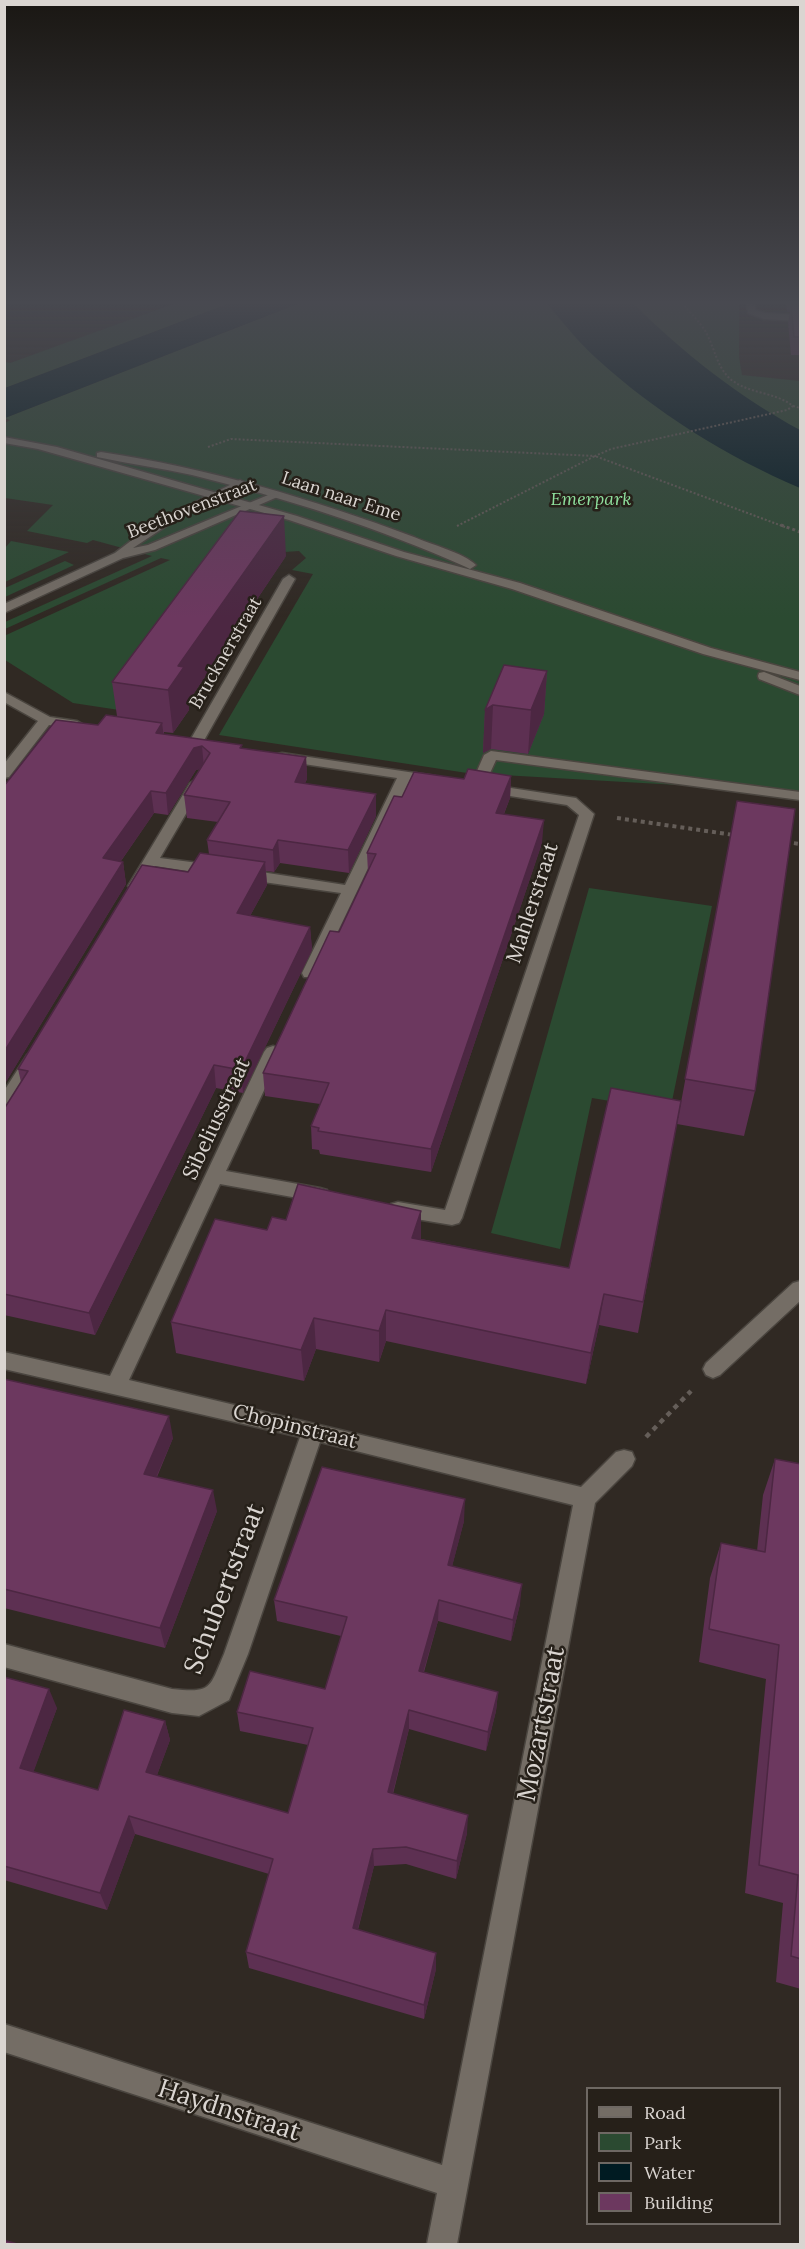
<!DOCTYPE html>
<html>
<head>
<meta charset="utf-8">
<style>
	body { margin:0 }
	#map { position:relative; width:805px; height:2249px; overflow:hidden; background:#302923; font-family:Lora,serif }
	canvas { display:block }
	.frame { position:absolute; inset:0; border:6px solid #dad5d1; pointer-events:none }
	.legend { position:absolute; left:586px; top:2087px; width:195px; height:138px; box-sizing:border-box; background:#262019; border:2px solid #6e6863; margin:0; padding:8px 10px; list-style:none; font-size:18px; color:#dad5d1 }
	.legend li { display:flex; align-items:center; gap:12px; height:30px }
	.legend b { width:30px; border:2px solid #6e6863 }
</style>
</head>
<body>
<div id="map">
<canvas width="805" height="2249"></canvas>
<div class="frame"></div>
<ul class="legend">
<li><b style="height:8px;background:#746d65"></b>Road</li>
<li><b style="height:16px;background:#2b4a31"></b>Park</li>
<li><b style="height:16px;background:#001b22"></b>Water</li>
<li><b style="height:16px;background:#6c385f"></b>Building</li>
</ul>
</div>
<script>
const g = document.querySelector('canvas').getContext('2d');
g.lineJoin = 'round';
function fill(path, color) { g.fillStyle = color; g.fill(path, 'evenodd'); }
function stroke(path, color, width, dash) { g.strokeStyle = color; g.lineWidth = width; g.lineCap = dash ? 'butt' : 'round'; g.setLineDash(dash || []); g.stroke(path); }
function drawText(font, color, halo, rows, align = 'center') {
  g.font = font + ' Lora,serif'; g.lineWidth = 5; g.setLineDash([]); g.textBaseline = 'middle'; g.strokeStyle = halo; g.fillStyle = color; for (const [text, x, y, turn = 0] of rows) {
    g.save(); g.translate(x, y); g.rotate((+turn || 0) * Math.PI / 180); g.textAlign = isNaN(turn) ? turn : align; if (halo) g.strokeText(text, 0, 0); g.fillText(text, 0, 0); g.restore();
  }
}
fill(new Path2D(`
	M173,304H228L5,388V362L10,363Z
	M297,304H739V357L742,375L800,381V792L467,773L219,735L313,574L292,570L306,558L299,551L240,555L152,715L73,703L5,660L4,636L170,560L161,558L5,629V622L152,556L93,540L87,543L27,531L53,505L5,498V423L10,420L5,418Z
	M11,541L69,552L5,582V548Z
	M65,561L74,565L5,597V588Z
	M589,888L712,906L670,1111L592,1098L560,1249L491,1233Z`), '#2b4a31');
fill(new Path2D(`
	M228,304H297L5,418V388Z
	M547,304H634C683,353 739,397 800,430V488C727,457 655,412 596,358C578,342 563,322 547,304Z`), '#001b22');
const street = new Path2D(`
	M747,304H755V310L765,313L800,315V321L764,319L748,313Z
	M240,480L245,483L244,485L180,517L133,548L148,545L273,493L277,492L282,495L155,550L123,558L4,613V604L115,553L157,521Z
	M289,575L295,579L202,744L200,747H190L188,744L283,579Z
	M4,692L50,717L77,721L84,725L77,729L49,725L9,777L4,778V764L38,721L4,702Z
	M491,751L800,792V800L496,760L485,784L576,798L594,814L462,1218L459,1223L452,1225L398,1216L391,1214L389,1209L391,1204L398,1202L445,1210L579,815L567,805L472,790L470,787L484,755Z
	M282,753L435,776L442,780L435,784L410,780L318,973L316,977H304L302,973L341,893L242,879L234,874L242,869L345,885L397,778L277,760L275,757L277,754Z
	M197,779L204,783L160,858L214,865L222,870L214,875L155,866L141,889H131L128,886L190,783Z
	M273,1046L279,1048L282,1052L226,1171L320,1188L327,1190L329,1195L327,1200L320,1202L220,1184L129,1380L581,1487L616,1452L624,1450L632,1452L635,1459L632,1466L595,1503L457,2244H427L437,2193L4,2052V2024L442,2165L573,1505L320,1442L248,1654L229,1700L199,1716L172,1713L4,1667V1644L172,1689C212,1693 209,1689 224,1654L300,1437L4,1369V1352L110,1376L264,1052L267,1048Z
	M33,1053L39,1055L42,1059L10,1110L4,1112V1091L27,1055Z
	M800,1281V1301L720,1375L713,1378L706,1375L703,1369L706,1363L793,1283Z`);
const secondary = new Path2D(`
	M4,437L57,447L297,516L404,552L520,583L711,648L800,672V680L703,654L512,589L396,556L289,520L38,449L4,443Z
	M101,452C208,468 313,499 414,537C430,544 464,553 476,565L470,569L466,567C379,528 285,498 192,475C161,468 129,464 97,457V453Z
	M764,672L800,686V695L759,679L758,676L759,673Z`);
stroke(street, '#4a453f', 3);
stroke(secondary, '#4a453f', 3);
stroke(new Path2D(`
	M793,406L800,408
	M208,447L231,439L595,456L611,449L787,410L793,406C775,392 751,394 733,381C716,369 715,346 704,329C698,320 690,313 683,304
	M457,526L595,456L785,527`), '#655e59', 2, [2, 2]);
stroke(new Path2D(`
	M781,525L800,532`), '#655e59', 3, [3, 3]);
stroke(new Path2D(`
	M617,818L734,835
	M786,842L800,844`), '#655e59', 4, [4, 4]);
stroke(new Path2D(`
	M646,1437L691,1391`), '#655e59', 4.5, [5, 5]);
fill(street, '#746d65');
fill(secondary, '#746d65');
fill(new Path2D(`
	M786,304H801V355H791L788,323L790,312H787Z
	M286,556L188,702L189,710L173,733L164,732V734L242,748L306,757L307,779L305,783L376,816L349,873L280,863L274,872L266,871L267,885L250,916L310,927L312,950L243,1093L216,1088L95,1335L4,1315V1109L21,1082L18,1069L188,872L209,854L207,840L218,822L187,818L184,795L200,769L196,770L168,815L154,813L121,861L123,862L126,884L4,1085L98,725L117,716L112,682Z
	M547,671L544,714L528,754L491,749L483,753L485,710Z
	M511,776L510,798L504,814L542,843L431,1172L320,1154L319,1150L312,1149L311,1126L320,1104L265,1096L263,1073L339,932L368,872L367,853L402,797L464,779Z
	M737,801L755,1091L744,1136L677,1124Z
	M681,1101L638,1333L599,1325L586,1384L386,1341L379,1362L316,1349L304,1381L176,1353L171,1322L267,1230L286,1220L421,1211V1239L569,1268Z
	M4,1379L173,1438L157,1477L217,1511L165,1648L4,1608Z
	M775,1459L801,1464V1989L776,1982L783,1903L745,1893L766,1679L699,1662L710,1578L721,1543L757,1551L763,1495Z
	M464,1521L452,1566L520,1604L511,1641L438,1621L424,1672L498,1692L496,1711L486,1751L409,1729L393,1794L467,1833L456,1879L406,1864L374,1866L358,1930L436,1969L424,2019L249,1968L246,1952L269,1874L135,1834L107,1910L4,1880V1677L57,1708L33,1772L98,1790L165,1721L170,1740L157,1775L288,1813L308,1745L240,1731L237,1712L325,1689L341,1636L277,1621L274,1600Z`), '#5d3052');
fill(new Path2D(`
	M284,516L286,556L188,702L189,710L173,733L168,690L178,666Z
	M547,671L544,714L528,754L531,710Z
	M493,705L491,749L483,753L485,710Z
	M162,723L165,745L156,733Z
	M202,746L204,768L196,770L168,815L166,793L194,748Z
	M306,757L307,779L296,804L295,782Z
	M511,776L510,798L495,836L496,813Z
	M151,791L154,813L107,881L103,858Z
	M376,794V816L349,873L348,850Z
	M544,820L542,843L431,1172V1149Z
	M278,840L280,863L274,872L273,850Z
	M123,862L126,884L4,1085V1052Z
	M265,862L267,885L239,936L237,913Z
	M310,927L312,950L243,1093L241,1070Z
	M214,1065L216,1088L95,1335L89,1313Z
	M421,1211V1242L412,1238Z
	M604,1294L599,1325L586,1384L591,1353Z
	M386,1310V1341L379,1362V1331Z
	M314,1318L316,1349L304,1381L301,1350Z
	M169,1416L173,1438L148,1496L144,1474Z
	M213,1490L217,1511L165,1648L160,1628Z
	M465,1499L464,1521L447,1586L448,1565Z
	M522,1584L520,1604L511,1641L513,1620Z
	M439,1600L438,1621L418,1690L419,1671Z
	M49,1689L57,1708L28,1787L20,1768Z
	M498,1692L496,1711L486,1751L488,1732Z
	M409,1710V1729L388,1811V1792Z
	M165,1721L170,1740L151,1791L146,1772Z
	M468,1815L467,1833L456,1879L457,1861Z
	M129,1816L135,1834L107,1910L100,1893Z
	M373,1849L374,1866L354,1944L353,1928Z
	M436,1953V1969L424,2019V2005Z`), '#4c2742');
const building = new Path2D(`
	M791,305H801V337H794Z
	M240,511L284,516L178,666L184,667L168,690L112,682Z
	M504,665L547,671L531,710L493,705L485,710Z
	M106,715L162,723L156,733L242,745L240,748L306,757L295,782L376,794L348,850L278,840L273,850L207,840L230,802L184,795L210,753L202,746L194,748L166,793L151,791L103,858L123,862L4,1052V786L56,720L98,725Z
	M468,769L511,776L496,813L544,820L431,1149L318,1131L319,1128L311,1126L329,1083L263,1073L330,931L339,932L376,854L367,853L394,796L402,797L414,772L464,779Z
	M737,801L795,809L755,1091L685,1079Z
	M200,853L265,862L237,913L310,927L241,1070L214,1065L89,1313L4,1294V1109L28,1071L18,1069L142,865L188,872Z
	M611,1088L681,1101L643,1302L604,1294L591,1353L386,1310L379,1331L314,1318L301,1350L171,1322L215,1219L267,1230L272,1217L286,1220L298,1184L421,1211L412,1238L569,1268Z
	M4,1379L169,1416L144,1474L213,1490L160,1628L4,1589Z
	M775,1459L801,1464V1959L791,1956L798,1875L759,1865L779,1645L709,1629L721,1543L765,1552Z
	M322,1467L465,1499L448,1565L522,1584L513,1620L439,1600L419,1671L498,1692L488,1732L409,1710L388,1792L468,1815L457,1861L406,1847L373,1849L353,1928L436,1953L424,2005L246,1952L273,1859L129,1816L100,1893L4,1866V1677L49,1689L20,1768L98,1790L124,1710L165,1721L146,1772L288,1813L313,1728L237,1712L250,1671L325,1689L347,1617L274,1600Z
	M4,2240L17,2244H4Z`);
fill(building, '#6c385f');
stroke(building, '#4c2742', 1.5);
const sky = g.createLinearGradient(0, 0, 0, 618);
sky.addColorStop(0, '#1a1713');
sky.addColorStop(0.49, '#484950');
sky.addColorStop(1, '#48495000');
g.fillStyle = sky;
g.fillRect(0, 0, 805, 618);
drawText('18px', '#dad5d1', '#262019', [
	["Laan naar Eme",341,497,18],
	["Beethovenstraat",192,509,-21],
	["Brucknerstraat",226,653,-60]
]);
drawText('italic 18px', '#8ede9c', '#262019', [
	["Emerpark",591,500]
]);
drawText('21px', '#dad5d1', '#262019', [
	["Mahlerstraat",533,903,-72],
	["Sibeliusstraat",217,1119,-65],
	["Chopinstraat",295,1427,14]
]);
drawText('26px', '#dad5d1', '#262019', [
	["Schubertstraat",225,1589,-69],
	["Mozartstraat",542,1724,-79],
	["Haydnstraat",229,2111,18]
]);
</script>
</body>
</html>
